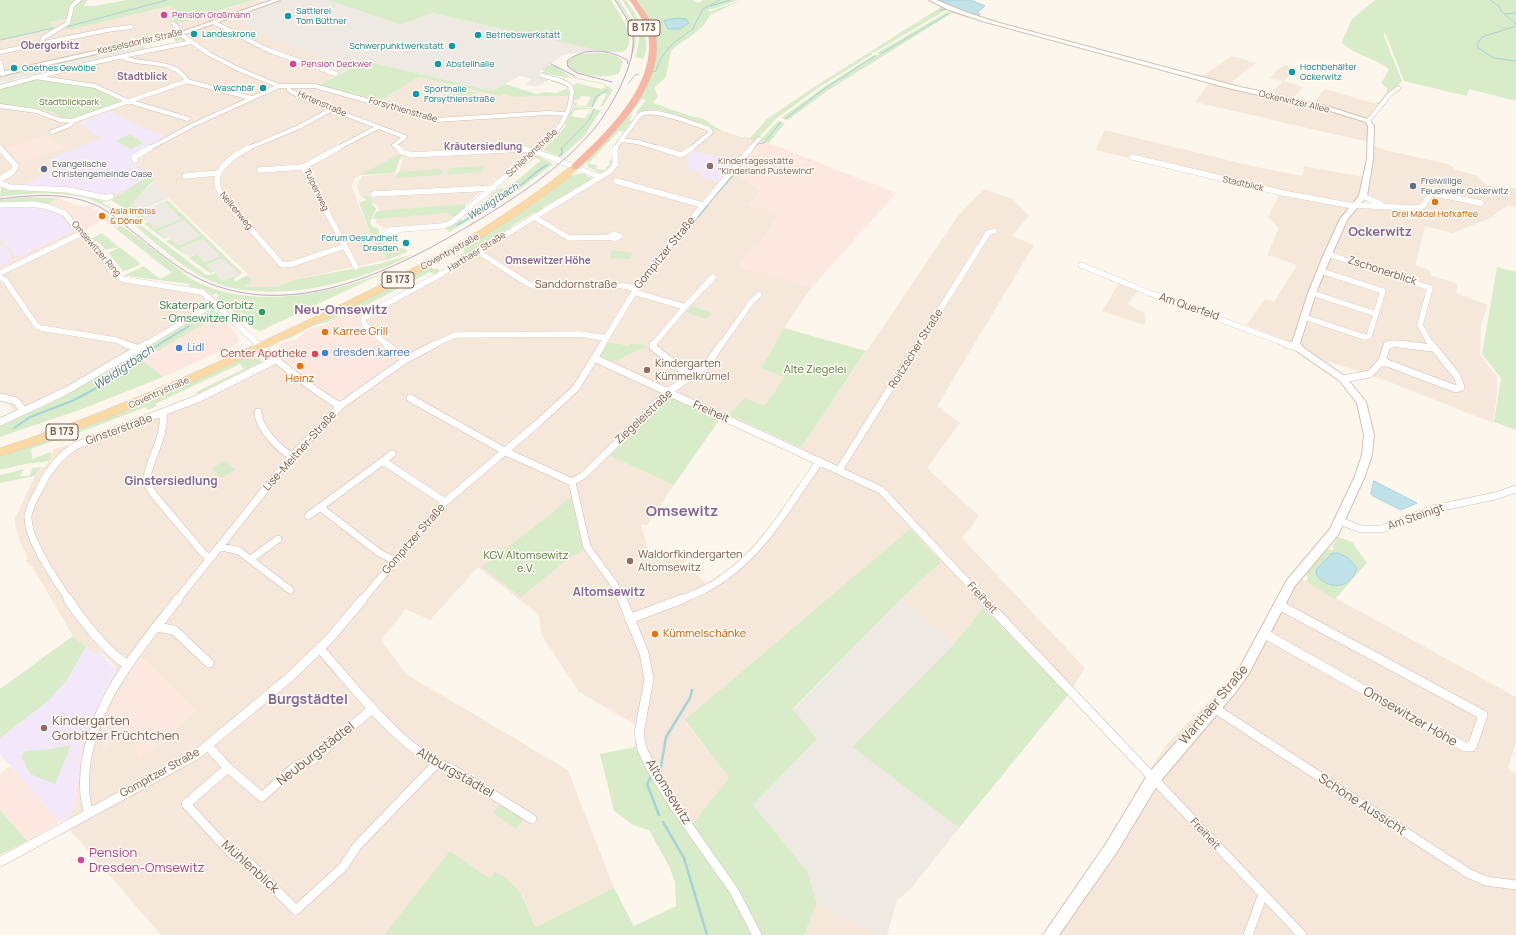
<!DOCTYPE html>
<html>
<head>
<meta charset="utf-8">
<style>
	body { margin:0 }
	canvas { display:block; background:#fdf6ec }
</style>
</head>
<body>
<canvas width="1516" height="935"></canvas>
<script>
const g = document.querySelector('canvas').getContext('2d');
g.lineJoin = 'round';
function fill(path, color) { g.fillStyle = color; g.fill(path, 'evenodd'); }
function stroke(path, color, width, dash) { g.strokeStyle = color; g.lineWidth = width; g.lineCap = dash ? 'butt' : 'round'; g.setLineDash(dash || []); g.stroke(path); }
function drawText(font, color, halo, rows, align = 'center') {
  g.font = font + ' Manrope,sans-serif'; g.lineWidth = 3; g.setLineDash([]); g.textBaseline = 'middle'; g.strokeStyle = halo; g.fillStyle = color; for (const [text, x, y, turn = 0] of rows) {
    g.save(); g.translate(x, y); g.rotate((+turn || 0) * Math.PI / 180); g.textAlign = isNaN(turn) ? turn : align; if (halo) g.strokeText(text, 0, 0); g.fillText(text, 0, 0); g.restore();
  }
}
fill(new Path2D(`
	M254,0L268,2L282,0L258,9L251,26L259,29L257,30L289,45L354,66L319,85L382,100L419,77L498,96L502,94L514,97L574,96V99H579L574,102L572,109H578L577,111L570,112L562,126L565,127H562L559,131L561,132L557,134L547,147L484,188L446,223L383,228L375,222L380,213L379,207L361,197L357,186L362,176L399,173L403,156L370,170L354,179L352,186L360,209L371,235L387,260L293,280L277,287H243L253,279L152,182L156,179L106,202L97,198L3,187L0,188V86L51,72L188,43L181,36L0,75V40L53,29L50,22L72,19L69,25L73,29L172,6L176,12L204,16Z
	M1232,56L1256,63L1228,85L1201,77Z
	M1285,65L1298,69L1284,81L1303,87L1291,100L1268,95L1283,81L1270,78L1278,69Z
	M1209,83L1328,110L1367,122L1368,142L1195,102Z
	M1325,89L1380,105L1366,119L1311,105Z
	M644,111H654L755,141L741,177L761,191L749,205L779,214L758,248L738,267L812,287L784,328L761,368L784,376L767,402L763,405L744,398L729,415L720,419L610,456L674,485L647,525L641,524L649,552L663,549L683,560L707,585L724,577L749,554L816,463L801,448L958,216L984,189L1013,199L1029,216L1012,236L1034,245L937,406L960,423L927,468L979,516L962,538L1085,668L1068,695L983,608L954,644L901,599L941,562L685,721L729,778L688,829L635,747L636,725L579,692L541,634L539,615L478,567L430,620L406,609L381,640L406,674L568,770L614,888L535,927L523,895L450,935H161L71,831L68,817L75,806L82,745L98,705L115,672V667L101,651L95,655L73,636L32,566L30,567L26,561L27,556L19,539L15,525V518L38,470L42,469L51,460H49L54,449L68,445L70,447L193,400L279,356L297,371L398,360L360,325L361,314L439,272L604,170L611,169L612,159L610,158L612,157L614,149L627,129L624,128L631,123L639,114Z
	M1105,130L1252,166L1303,176L1304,166L1363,177L1360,195L1345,213L1318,282L1353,210L1357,207L1383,204L1366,195L1372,145L1385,150L1447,164L1453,167L1454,169L1478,176L1486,185L1516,188V208L1508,205L1490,218L1453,233L1425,226L1415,265L1430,270V275L1458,284L1456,293L1488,305L1481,324L1480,355L1497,376V394L1493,423L1387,381L1312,356L1293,343L1246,325L1265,299L1274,302L1297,265L1267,255L1279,228L1268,217L1280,193L1095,150Z
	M0,204H48L62,208L71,213L92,238L90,239L124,278L198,287L204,289L223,302L19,415L8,404L0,402Z
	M1119,283L1139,290L1127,304L1144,313L1146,320L1144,325L1102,311Z
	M1292,574L1516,697V742L1508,769L1516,774V935H1043L1115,831L1141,783L1167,744L1225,685L1238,668L1253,644L1273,603Z
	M817,903L885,935H804Z`), '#f5e8da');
fill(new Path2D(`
	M45,135L65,147L22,164L7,148Z
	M759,141L769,143L896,193L812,287L738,267L753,247L758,248L779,214L749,205L761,191L741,177L731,175Z
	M57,198L64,199L62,200L85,207L91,205L95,206L93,208L100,211L97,213L107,215L119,224L120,227L116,229L104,220L85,230L71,213L62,208L48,204Z
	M349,310L357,312L362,315L360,319V325L396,358L397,362L345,399L339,400L317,387L275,352L280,350V345L285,342L296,340L307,330L329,323L330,320Z
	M220,315L238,336L239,340L238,343L163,377L141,360Z
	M141,657L196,710L162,743L138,758L132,734L102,750L101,737L107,714L130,671Z
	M10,766L60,822L27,841L0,810V774Z`), '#fde8e0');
fill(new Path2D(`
	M282,0H328L401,25L432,13L598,50L595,51L563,55L537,74L551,79L535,87L525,84L532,79L520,76L492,91L362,60L352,66L289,45L267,35L257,30L258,29L230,19Z
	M142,45L143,48L141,49L145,50L15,79L11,82H0V78Z
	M154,182L170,198L138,211L130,204Z
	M166,203L181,219L155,229L140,213Z
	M184,220L201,236L178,246L169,237L165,238L158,231Z
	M203,239L220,256L205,262L197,254L189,257L180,248Z
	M222,258L239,274L223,281L207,265Z
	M901,599L954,644L852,747L959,828L909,891L897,900L887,935H885L817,903L807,871L753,805L817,739L793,710Z`), '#efe9e4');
fill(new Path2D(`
	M110,111L146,129L169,137L130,159L147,177L126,191L105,195L77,188L22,185L60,168L48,160L101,138L79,123Z
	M693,151L736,162L721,182L702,178L700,172L687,170L688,155Z
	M0,207H33L50,210L61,217L74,231L16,258L12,250L2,243L6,239L0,240Z
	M0,245L9,252L12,260L0,266Z
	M73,636L95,655L100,651L115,670L98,705L82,745L75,806L68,817L60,822L0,754V689Z`), '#f3e8fa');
fill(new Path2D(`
	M0,0H75L77,1L73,4L68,19L50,22L53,29L0,40Z
	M82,0H88L83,6H95L127,0H253L176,24L172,19L175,12H173L171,6L73,29H62L69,25L75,6Z
	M328,0H611C619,13 640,42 623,52H606L432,13L401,25Z
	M616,0H619C638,30 641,32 630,64L634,33L631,23Z
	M622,0H626C636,14 654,41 643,59L635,57C644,30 636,22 622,0Z
	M637,0H693L698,3L703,0H737L713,9H709V12L742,0L710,15C702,33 685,38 671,51L666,77L654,88L658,96L653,103L693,117C704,117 712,125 722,131C729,135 741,137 750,138L767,119L811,89L941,7L927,0L948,9L875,52H869L873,54L821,86L777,118L755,141L712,129L709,128L710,126L690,120V119L659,110L644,111L635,114L646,100L642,99L630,114L632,115L630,120L632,122L625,128L628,129L626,131H619L588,164L598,165L595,169L604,170L611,163L608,162L612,159L613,165L611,169L608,168L601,173L588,167L587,159L609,136L652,67H654L650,25L653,23H650Z
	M1375,0H1516V101L1469,89L1467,96L1404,81L1385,32L1384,36L1402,81L1380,105L1374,103L1379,102L1387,92V88L1381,83L1389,70C1378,58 1350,54 1342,42L1352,19Z
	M950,10H953L972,19L952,13L827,91L788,120L781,118L824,87L874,55H880L877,53L947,12L952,11Z
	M174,35L181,36L189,42L181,44L148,49L184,42L182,40L176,42L173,38L143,45L145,50L139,49L143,48L142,45L0,78V75Z
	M592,53C602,52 619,53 623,62L619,73C609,80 577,75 568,67V61L576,55Z
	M362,60L492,91L505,84L537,94L544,92L557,93L567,88L566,86L550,81L552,80L568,86L569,96L514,97L502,94L499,96L419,77L382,100L378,101L319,85L354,67L352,66Z
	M549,65L556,66L569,76L563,80L574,82L558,79L565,77L541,73L544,71L542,70Z
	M570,76L605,84L613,90L603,106H600L607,94H601L593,107L573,106L574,102H577L576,105L586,106L591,97L581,96L579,99H574V85L577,83L601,89L606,87H604L606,85L569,77Z
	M32,79L93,88L122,102L76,119H65L52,112L40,109L0,104V89Z
	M454,88L477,93L467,100L443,96Z
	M573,107L592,108L586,118L593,109L601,110L585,135L561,157L544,151V149L553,141L566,125L564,124L570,112L574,111L572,115L574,117L585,118L591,109L572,110Z
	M778,121L785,123L769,143L759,141Z
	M129,135H130L144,143L131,149L116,141Z
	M401,153L403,156L399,160L395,173L360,175Z
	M535,156H539L553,164L509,197L449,232L444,227L460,219L463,220L492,194L491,193L492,191L495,192L517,174L501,188L504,189L509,185H512L541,160L535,158L518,171Z
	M484,166L483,172L447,175L449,168Z
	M442,169L441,175L396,178L398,172Z
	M577,174H584L593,179L543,207L545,209L538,213L535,212L510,227L512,228L484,243L486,244L469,255L466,254L450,260L465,252L461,249L431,266L433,269H439V272L435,275L430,272L365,306L368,310L361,314C350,306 340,316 330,321C324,324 317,324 312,326C300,331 294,339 281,340L513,217L534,204L570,176Z
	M147,177L156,178L131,204L138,211L130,212L111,200Z
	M1,188L57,190L104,201L102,202L114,210C106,208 98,202 89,199C61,191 29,193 0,197Z
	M366,196L373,199L372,203L376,209L370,222L373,227L379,229V236L389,245L407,250V252L387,260L371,235L359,203L366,200L365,197Z
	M27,197L57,198L47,205L0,204V200Z
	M167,201H169L242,273L234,279L236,281L248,275L253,280L244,287H277L293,280L379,264L413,254C358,284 264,308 204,278C173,262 143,230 117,211L121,210L206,275L216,274L223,281L239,274L222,258L207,265L214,272L210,273L189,258L197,254L205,262L220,256L203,239L180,248L187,256L166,241L171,239L178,246L200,236L184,220L158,231L165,238L169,237L164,239L144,224L148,221L155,229L181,219L166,203L140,213L147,220L144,221L133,215Z
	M465,204V208L453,218L447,213L372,219L377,211Z
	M117,224C124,225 160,255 171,263C180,270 189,278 199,283C259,311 340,292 397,267L260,331L253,328L217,298L219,296L216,293L213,295L204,289L188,286L189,284L128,276L124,278L125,275L144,266L160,279L172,273L116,229L119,227Z
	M102,233L119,247L106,250L97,241L93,242L90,239Z
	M120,247L141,264L120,273L123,271L108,253Z
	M613,250L632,253L630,259L609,258Z
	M1497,267L1516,272V430L1494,422L1501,378L1482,354Z
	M692,306L712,313L706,319L686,312Z
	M208,310H214L220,315L142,360L163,377L85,408L0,437V426L16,419L15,416L38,406L40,408L95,379L93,378L101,373L104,374Z
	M784,328L866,351L801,448L729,415L744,398L763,405L767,402L784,377L761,368Z
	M609,342L629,346L631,343L648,346L613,362L602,357L601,354Z
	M253,357L261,360L259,361H262V365L260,366L258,364L222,382L223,385L198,395L196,392L244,369L240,364L155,404L157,406L148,410L146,407L78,433V436L74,437L73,434L31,449L32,459L51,452L50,461L25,464L0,470V455C83,426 164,397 242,359Z
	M670,397L720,419L674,485L610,456Z
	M226,460L235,470L221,478L212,468Z
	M44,467L38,470L35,476L0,483V475L24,469L20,476H29L33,468Z
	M571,496L583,550L569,558L521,597L482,567L551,514Z
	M910,529L941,562L901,599L793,709L817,739L753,805L807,871L817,903L804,935H384L450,851L490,879L495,872C523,888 524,899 535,927L614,888L634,926L676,906L675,882L669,866L649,830L633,825L614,811L600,754L635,747L688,829L729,778L685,720Z
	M1338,537L1352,542L1367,563L1335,599L1306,582L1308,579L1306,574L1328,549L1334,550L1332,546Z
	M983,608L1068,695L959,828L852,747L954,644Z
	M73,636L86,647L66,681L48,701L0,738V689Z
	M71,745L55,784L30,774L21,756L25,751L52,749Z
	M504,805L525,817L516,829L493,813L499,806Z
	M0,810L27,841L0,855Z`), '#d8ecc9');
const water = new Path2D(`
	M938,0H971L985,6L977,13L980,14L978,17Z
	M677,18L686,19L689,23L680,29H668L664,21Z
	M1374,481L1417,503L1401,510L1373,496L1371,494Z
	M1338,553L1348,558L1357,568C1351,588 1331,591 1317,576L1316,570L1331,554Z`);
fill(water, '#bfe3e8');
stroke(water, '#a5d3da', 1);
stroke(new Path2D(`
	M1490,0L1500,7V10L1516,24
	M711,6L730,0
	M940,10L946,9
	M1505,14L1516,13
	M1516,26L1482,37L1477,44L1478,48L1494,58L1516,61
	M66,27L167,0
	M692,30L703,9L720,0
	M0,40L54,28
	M880,54L948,14
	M651,72L656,71C661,52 674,42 690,31
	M628,84L635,75L639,74
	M592,107L596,97L607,90
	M785,119L824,89L875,56
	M561,149C570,138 592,122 594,109
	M753,149L757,144L764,143L781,122`), '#a5d3da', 1);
stroke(new Path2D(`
	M559,156L562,154V148
	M738,168L753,148
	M709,203L735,173
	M698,217L708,205
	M457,225C476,214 495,204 513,191C525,183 534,172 547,165
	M686,232L696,219
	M673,247L684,234
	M645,280L671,249
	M158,345L189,326`), '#a5d3da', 1.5);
stroke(new Path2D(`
	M14,428L30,417L72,401L93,390L119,373L129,362L160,344`), '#a5d3da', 2);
stroke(new Path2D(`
	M660,772L666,737L690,698L692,690
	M650,778L647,784L659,815
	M663,822L684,858L707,935`), '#a5d3da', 2.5);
const streetFar3 = new Path2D(`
	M173,23L180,31L179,33L209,54L238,69L279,86H315L436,120L547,113L566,114
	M215,23L268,50L336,74
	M41,45L43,38L68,23L72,6L79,0
	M0,52L107,30L131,27
	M122,57C142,67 174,57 187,81
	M0,62L3,74
	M35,77L95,86L125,100L188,119
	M0,87C64,69 127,54 192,42
	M289,87V90L305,99L405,137L394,145L399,149
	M0,106L36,111L60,120L72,121L187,81L251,98
	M1368,121L1390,94L1398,88
	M52,132L70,125L72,121
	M0,148L1,149
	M148,149L193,125L279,86
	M246,149L299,127L332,109
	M336,149L378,127
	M516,149H526
	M538,149C554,136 568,119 571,98C572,94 573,89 570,86C565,80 549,78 541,75
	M615,149L621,140
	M662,149L637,142L621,140L640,115C652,106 694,124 709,129L711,132L691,149
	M750,149L759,139`);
const streetFar2 = new Path2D(`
	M248,148C237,154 216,166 217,182C217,186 220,191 221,194L282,265L292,264L345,246
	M398,148L402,152
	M659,148L681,155L692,148
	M406,153L411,155L524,149L537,152L600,177
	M1132,157L1283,193L1348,205L1418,208L1423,206L1431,193L1481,203
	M135,160L134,157L150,148
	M303,167L356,267
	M303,167L338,148
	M260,170L303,167
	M185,176L218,173
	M0,179L12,172L16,166L0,148
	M616,181L703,205
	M0,183L9,187L68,190L107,198L111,196
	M373,194L494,188
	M1363,196L1381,204
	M0,205L33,204L49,207L64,213L122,279L202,292L259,345
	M534,217L569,238L610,237
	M396,231V233L392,235L386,234L390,230L442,226L451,223L539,148
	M614,234L620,236L615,239L610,237Z
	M477,251L530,285L610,284L636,288
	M1328,254L1430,288L1420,325L1431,345
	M1081,265L1152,294L1289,345
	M0,273L82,233
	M0,277L5,280L36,325L41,328L116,340L128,345
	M634,292L685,307L653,345
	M1312,293L1376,314
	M685,307L713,277
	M1304,317L1364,337L1369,336L1383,291L1321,271
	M145,345L215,303
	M387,345L365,325L363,321L364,318L373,311L441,274L610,171L615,165V148
	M433,345L455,335L580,334L606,338
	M602,345L644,276L751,148
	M721,345L752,301L759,295
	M918,345L988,233L994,231
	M1388,345L1394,343L1406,345`);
const streetFar1 = new Path2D(`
	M125,344L137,348
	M258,344C284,367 310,388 340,406
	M386,344L405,360
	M653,344V347L691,377
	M1286,344L1298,348
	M1399,344L1433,348
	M594,358L881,490L984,600
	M1382,361L1387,345L1392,344
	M1343,379L1370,374L1382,361L1456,389L1461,387L1457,376L1431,344
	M0,397L16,401L24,411
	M410,398L506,452L572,482L587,547L614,584L622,600
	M258,412C258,427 279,450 292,456
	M163,413C166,436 149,459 146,482L154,495L204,554L210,558
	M0,422L66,391L146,344
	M383,461L392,454
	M839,470L918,344
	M572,482L584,475L668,392L707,365L721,344
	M320,507L378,552L395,561
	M308,516L383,461L445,502
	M1340,521L1361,529H1382L1433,509L1495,496L1516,489
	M219,546L239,551L290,590
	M251,559L278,539
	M69,600C56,581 27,539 28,516C29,507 36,495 40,488C48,470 59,457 75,446L197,399L275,360
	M177,600L287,462L340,406L405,360L435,344
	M362,600L445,502L537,424L576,388L603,344
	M680,600C695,594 710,588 723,578C765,550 791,501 820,461`);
const street = new Path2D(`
	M68,599C79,616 110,657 128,664
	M622,599L644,653L649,679L639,733L642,749L652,770L675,807L734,891L757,935
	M983,599L1302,935
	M629,619L682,599
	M156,627L174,630L209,663
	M1265,634L1465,747H1472L1483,715L1279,605
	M320,649C353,685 404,755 450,768L532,819
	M1214,708L1468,873L1486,881L1516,885
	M208,746L228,768L262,797L297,765L311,761L372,709
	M228,768L186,804L232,854L249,863L296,910L343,867L357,846L436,764
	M89,813C83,796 84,780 86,762C98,694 137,652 178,599
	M0,862L196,755L291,676L330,638L363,599
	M1248,935L1263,894`);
const secondary = new Path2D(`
	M272,0H280L188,33L0,76V72L184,31Z
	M929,0H936L968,13L1003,24L1236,86L1330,107L1370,120L1374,126L1373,159L1367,196L1347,220L1332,254L1316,293L1300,343L1304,348L1346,377L1366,402L1374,435L1372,455L1365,476L1338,535L1295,586L1248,675L1235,693L1158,784L1117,852L1059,935H1043L1107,842L1148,774L1227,685L1240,667L1287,580L1330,529L1355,476L1362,455L1364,435L1357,403L1340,381L1298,352L1292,343L1308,293L1324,254L1340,219L1359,196L1367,159L1368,126L1366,122L1327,110L1232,89L982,21L947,9Z`);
const primary = new Path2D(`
	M572,165L579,167C566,182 546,194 530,206C473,246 411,278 348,308C235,363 121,419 0,456V448C100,416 194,374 289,329C391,281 483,237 572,165Z`);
const highway = new Path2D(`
	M630,0H636C643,10 652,21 655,32C667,84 612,136 578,169H572V165C606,133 659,84 648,32C645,21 636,10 630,0Z`);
stroke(streetFar3, '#d1beb0', 5);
stroke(streetFar2, '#d1beb0', 6);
stroke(streetFar1, '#d1beb0', 8);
stroke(street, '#d1beb0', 10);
stroke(secondary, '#d6c0b0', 2);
stroke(primary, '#dad1cd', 1);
stroke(highway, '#dad1cd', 1);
stroke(streetFar3, '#fff', 4);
stroke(streetFar2, '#fff', 5.5);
stroke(streetFar1, '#fff', 7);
stroke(street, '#fff', 9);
fill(secondary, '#fff');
fill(primary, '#fbd9a5');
fill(highway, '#f7b7a3');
stroke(new Path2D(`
	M551,64L575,76
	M612,82L577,73L568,67L567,61C584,47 609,49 627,60L628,64
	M0,199C30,195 64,192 93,204C106,209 116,218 127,227C153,247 179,272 211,284C300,318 396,269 472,224C517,197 560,169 594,129C611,108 636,64 633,36C631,23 622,11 615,0`), '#b9a8c9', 1);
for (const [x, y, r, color] of [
	[164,15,4,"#d1479c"],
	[288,16,4,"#0f9aa8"],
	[194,34,4,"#0f9aa8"],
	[478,35,4,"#0f9aa8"],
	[452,46,4,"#0f9aa8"],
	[293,64,4,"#d1479c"],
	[438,64,4,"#0f9aa8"],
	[14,68,4,"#0f9aa8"],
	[1292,72,4,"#0f9aa8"],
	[263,88,4,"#0f9aa8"],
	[416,94,4,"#0f9aa8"],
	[710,166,4,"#8d6e63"],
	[44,169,4,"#5c6f8a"],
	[1413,186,4,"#5c6f8a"],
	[1435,202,4,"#e8710a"],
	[102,216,4,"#e8710a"],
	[406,243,4,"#0f9aa8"],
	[262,312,4,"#2e9e5b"],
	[325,332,4,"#e8710a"],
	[179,348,4,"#3f7fe0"],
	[325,353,4,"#3f7fe0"],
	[315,354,4,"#e0444e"],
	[300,366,4,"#e8710a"],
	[647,370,4,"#8d6e63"],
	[630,561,4,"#8d6e63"],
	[655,634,4,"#e8710a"],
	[44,728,4,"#8d6e63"],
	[81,860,4,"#d1479c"]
]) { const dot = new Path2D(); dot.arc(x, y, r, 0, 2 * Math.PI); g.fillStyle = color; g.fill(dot); stroke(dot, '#fffaf3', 1.5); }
drawText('9px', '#0d838f', '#fffaf3', [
	["Sattlerei",296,11],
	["Tom Büttner",296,21],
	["Landeskrone",202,34],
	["Betriebswerkstatt",486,35],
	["Schwerpunktwerkstatt",444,46,"right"],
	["Abstellhalle",446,64],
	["Hochbehälter",1300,67],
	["Ockerwitz",1300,77],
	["Goethes Gewölbe",22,68],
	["Waschbär",255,88,"right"],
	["Sporthalle",424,89],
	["Forsythienstraße",424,99],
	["Forum Gesundheit",398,238,"right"],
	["Dresden",398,248,"right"]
], 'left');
drawText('9px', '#b23c85', '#fffaf3', [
	["Pension Großmann",172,15],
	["Pension Deckwer",301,64]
], 'left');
drawText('9px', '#7a5c4d', '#fffaf3', [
	["Kesselsdorfer Straße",140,42,-13],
	["Ockerwitzer Allee",1294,102,13],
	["Hirtenstraße",322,104,23],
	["Forsythienstraße",403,110,16],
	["Schlehenstraße",532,153,-43],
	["Stadtblick",1243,184,13],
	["Tulpenweg",316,190,64],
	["Nelkenweg",236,211,50],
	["Omsewitzer Ring",96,249,49],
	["Coventrystraße",450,252,-29],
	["Harthaer Straße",477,252,-32],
	["Coventrystraße",159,393,-24]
]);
drawText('9px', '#537a41', '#fffaf3', [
	["Stadtblickpark",69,102]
]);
drawText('9px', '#785e54', '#fffaf3', [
	["Kindertagesstätte",718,161],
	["\"Kinderland Pustewind\"",718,171]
], 'left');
drawText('9px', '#4e5e75', '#fffaf3', [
	["Evangelische",52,164],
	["Christengemeinde Oase",52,174],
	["Freiwillige",1421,181],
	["Feuerwehr Ockerwitz",1421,191]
], 'left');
drawText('9px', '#c56008', '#fffaf3', [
	["Asia Imbiss",110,211],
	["& Döner",110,221],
	["Drei Mädel Hofkaffee",1435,214,"center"]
], 'left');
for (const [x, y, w] of [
	[644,28,32],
	[398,280,32],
	[62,432,32]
]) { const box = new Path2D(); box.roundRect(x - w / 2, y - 8, w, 16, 3); g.fillStyle = '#fffaf3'; g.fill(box); stroke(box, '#7a5c4d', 1); }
drawText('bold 10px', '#7a5c4d', null, [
	["B 173",644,28],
	["B 173",398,280],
	["B 173",62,432]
]);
drawText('bold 10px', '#846695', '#fffaf3', [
	["Obergorbitz",50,46],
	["Stadtblick",142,77],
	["Kräutersiedlung",483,147],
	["Omsewitzer Höhe",548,261]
]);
drawText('italic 10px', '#437c86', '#fffaf3', [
	["Weidigtbach",493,202,-33]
]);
drawText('11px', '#7a5c4d', '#fffaf3', [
	["Gompitzer Straße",665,253,-51],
	["Zschonerblick",1382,271,18],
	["Sanddornstraße",576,285],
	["Am Querfeld",1189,307,19],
	["Roitzscher Straße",916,349,-58],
	["Freiheit",711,412,24],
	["Ziegeleistraße",644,417,-43],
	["Ginsterstraße",119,430,-20],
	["Lise-Meitner-Straße",300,451,-48],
	["Am Steinigt",1416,517,-19],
	["Gompitzer Straße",414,539,-49],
	["Freiheit",982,598,47],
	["Gompitzer Straße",160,773,-29],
	["Freiheit",1205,834,47]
]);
drawText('11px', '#27864d', '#fffaf3', [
	["Skaterpark Gorbitz",254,306],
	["- Omsewitzer Ring",254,319]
], 'right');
drawText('11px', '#c56008', '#fffaf3', [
	["Karree Grill",333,332],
	["Heinz",300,379,"center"],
	["Kümmelschänke",663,634]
], 'left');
drawText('11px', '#366cbe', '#fffaf3', [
	["Lidl",187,348],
	["dresden.karree",333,353]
], 'left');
drawText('11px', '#be3a42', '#fffaf3', [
	["Center Apotheke",307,354]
], 'right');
drawText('11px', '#785e54', '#fffaf3', [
	["Kindergarten",655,364],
	["Kümmelkrümel",655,377],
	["Waldorfkindergarten",638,555],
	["Altomsewitz",638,568]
], 'left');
drawText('11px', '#537a41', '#fffaf3', [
	["Alte Ziegelei",815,370],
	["KGV Altomsewitz",526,556],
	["e.V.",526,569]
]);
drawText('italic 12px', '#437c86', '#fffaf3', [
	["Weidigtbach",124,368,-34]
]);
drawText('bold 12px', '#846695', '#fffaf3', [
	["Ginstersiedlung",171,482],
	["Altomsewitz",609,593]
]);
drawText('bold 13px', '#846695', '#fffaf3', [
	["Ockerwitz",1380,232]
]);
drawText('bold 13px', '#846695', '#fffaf3', [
	["Neu-Omsewitz",341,310]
]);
drawText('13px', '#7a5c4d', '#fffaf3', [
	["Warthaer Straße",1214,705,-50],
	["Omsewitzer Höhe",1410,717,30],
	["Neuburgstädtel",316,754,-38],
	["Altburgstädtel",455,773,30],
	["Altomsewitz",668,792,58],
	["Schöne Aussicht",1362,805,33],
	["Mühlenblick",250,867,42]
]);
drawText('13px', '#785e54', '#fffaf3', [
	["Kindergarten",52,721],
	["Gorbitzer Früchtchen",52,736]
], 'left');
drawText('13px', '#b23c85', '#fffaf3', [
	["Pension",89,853],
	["Dresden-Omsewitz",89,868]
], 'left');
drawText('bold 14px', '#846695', '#fffaf3', [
	["Burgstädtel",308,700]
]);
drawText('bold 15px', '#846695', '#fffaf3', [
	["Omsewitz",682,512]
]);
</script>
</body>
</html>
